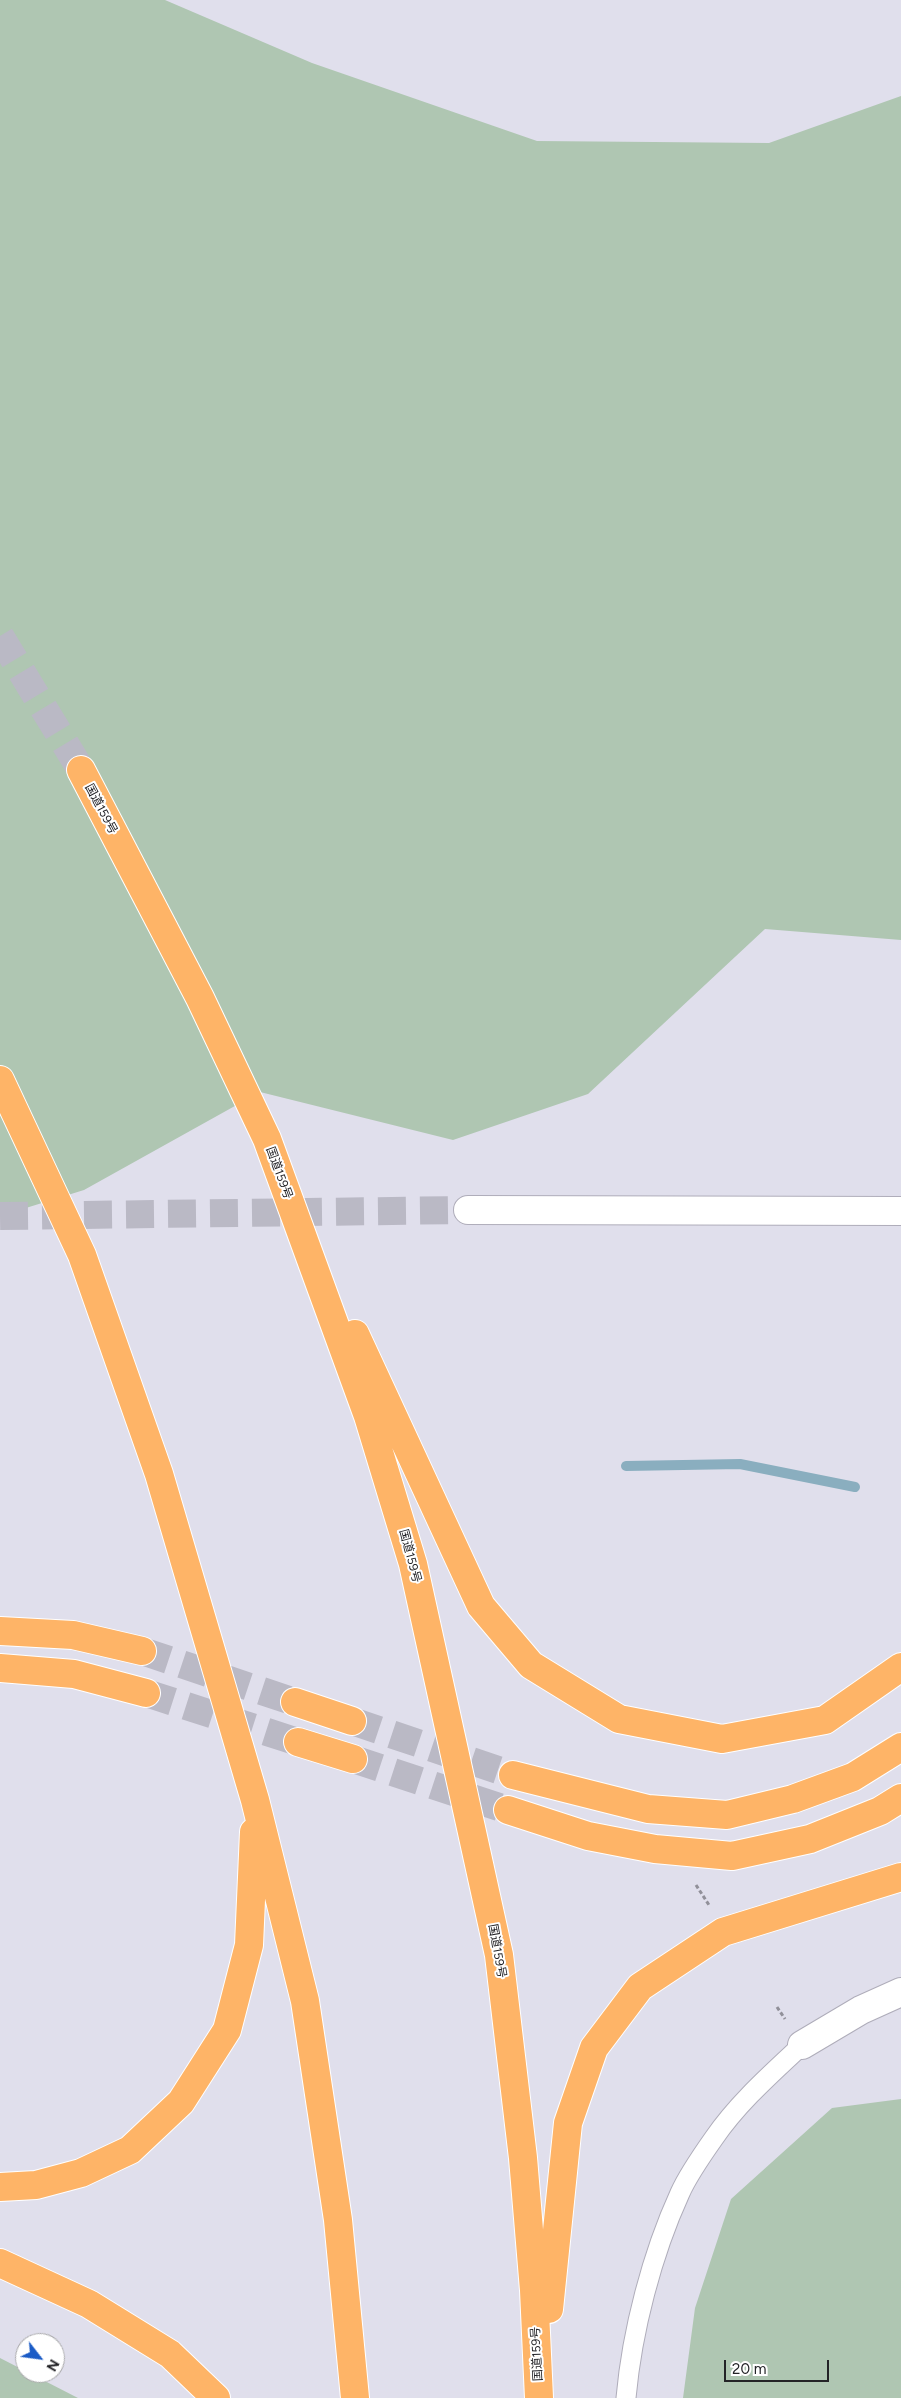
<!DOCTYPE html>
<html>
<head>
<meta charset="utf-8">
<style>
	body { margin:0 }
	#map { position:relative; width:901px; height:2398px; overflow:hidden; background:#e0dfec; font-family:Figtree,sans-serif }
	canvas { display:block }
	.north { position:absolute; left:15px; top:2333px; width:50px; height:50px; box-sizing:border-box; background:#fff; border:1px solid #a7a7a9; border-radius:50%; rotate:120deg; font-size:14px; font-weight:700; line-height:20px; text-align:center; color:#232327 }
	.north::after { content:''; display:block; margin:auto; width:18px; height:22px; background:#1a5bc6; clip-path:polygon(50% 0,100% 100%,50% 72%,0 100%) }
	.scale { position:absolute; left:724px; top:2360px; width:105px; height:22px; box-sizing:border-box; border:2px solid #232327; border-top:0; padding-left:6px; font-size:15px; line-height:18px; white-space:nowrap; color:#232327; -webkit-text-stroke:4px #fff; paint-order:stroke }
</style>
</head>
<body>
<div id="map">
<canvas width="901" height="2398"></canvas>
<div class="north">N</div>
<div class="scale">20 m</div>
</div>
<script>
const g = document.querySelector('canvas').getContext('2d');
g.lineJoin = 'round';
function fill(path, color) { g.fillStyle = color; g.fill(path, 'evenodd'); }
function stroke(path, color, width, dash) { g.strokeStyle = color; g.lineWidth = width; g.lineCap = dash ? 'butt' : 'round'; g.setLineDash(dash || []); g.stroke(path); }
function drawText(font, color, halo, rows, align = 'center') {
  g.font = font + ' Figtree,"Noto Sans JP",sans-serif'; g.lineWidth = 4; g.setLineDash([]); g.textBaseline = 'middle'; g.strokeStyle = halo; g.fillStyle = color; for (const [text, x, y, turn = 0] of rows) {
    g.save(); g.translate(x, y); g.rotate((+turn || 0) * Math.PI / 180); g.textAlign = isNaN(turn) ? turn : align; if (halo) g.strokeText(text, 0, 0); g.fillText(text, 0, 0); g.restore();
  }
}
fill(new Path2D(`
	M0,0H165L312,63L537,141L769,143L901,96V940L765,929L588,1094L453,1140L260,1092L84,1190L0,1216Z
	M901,2099V2398H683L695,2308L731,2199L832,2108Z
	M0,2358L78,2398H0Z`), '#afc6b2');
stroke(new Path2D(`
	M626,1466L740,1464L855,1487`), '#8aaebf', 10);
stroke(new Path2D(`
	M0,1216L468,1210`), '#bab9c5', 28, [28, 14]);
stroke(new Path2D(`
	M0,636L81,770
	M142,1651L295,1702
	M146,1693L298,1742
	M352,1721L513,1775
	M353,1759L508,1810`), '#bab9c5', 28, [28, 14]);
const lane = new Path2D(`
	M626,2398C632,2331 652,2254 680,2193C688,2175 702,2155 714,2138C738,2103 771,2074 802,2045`);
const street = new Path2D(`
	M468,1210L901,1211
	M802,2045L861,2010L901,1992`);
const highway = new Path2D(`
	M81,770L200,998L267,1139L368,1416L413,1564L499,1955L523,2158L534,2290L539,2398
	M0,1080L82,1255L159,1474L255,1800L305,2001L338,2220L355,2398
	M355,1334L481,1606L531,1665L619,1719L722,1739L825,1720L901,1667
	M0,1631L73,1635L142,1651
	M0,1668L74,1674L146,1693
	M295,1702L352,1721
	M298,1742L353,1759
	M513,1775L648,1809L727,1815L793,1799L853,1777L901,1747
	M508,1810L588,1836L655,1849L732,1856L810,1839L880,1811L901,1798
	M0,2187L36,2185L81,2173L130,2150L181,2102L227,2030L249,1945L254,1832
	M0,2263L89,2304L170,2354L216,2398
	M549,2309L568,2123L594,2048L640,1987L723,1932L901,1877`);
stroke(lane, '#afadba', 21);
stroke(street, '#afadba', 30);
stroke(highway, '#fff', 30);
stroke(new Path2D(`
	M696,1885L709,1905
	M777,2007L785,2019`), '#919099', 3, [4, 2.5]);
stroke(lane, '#fff', 19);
stroke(street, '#fff', 28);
stroke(highway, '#feb467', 28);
drawText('12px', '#232327', '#fff', [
	["国道159号",101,809,62],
	["国道159号",279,1173,70],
	["国道159号",410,1556,75],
	["国道159号",497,1951,80],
	["国道159号",537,2354,-93]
]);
</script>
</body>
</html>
